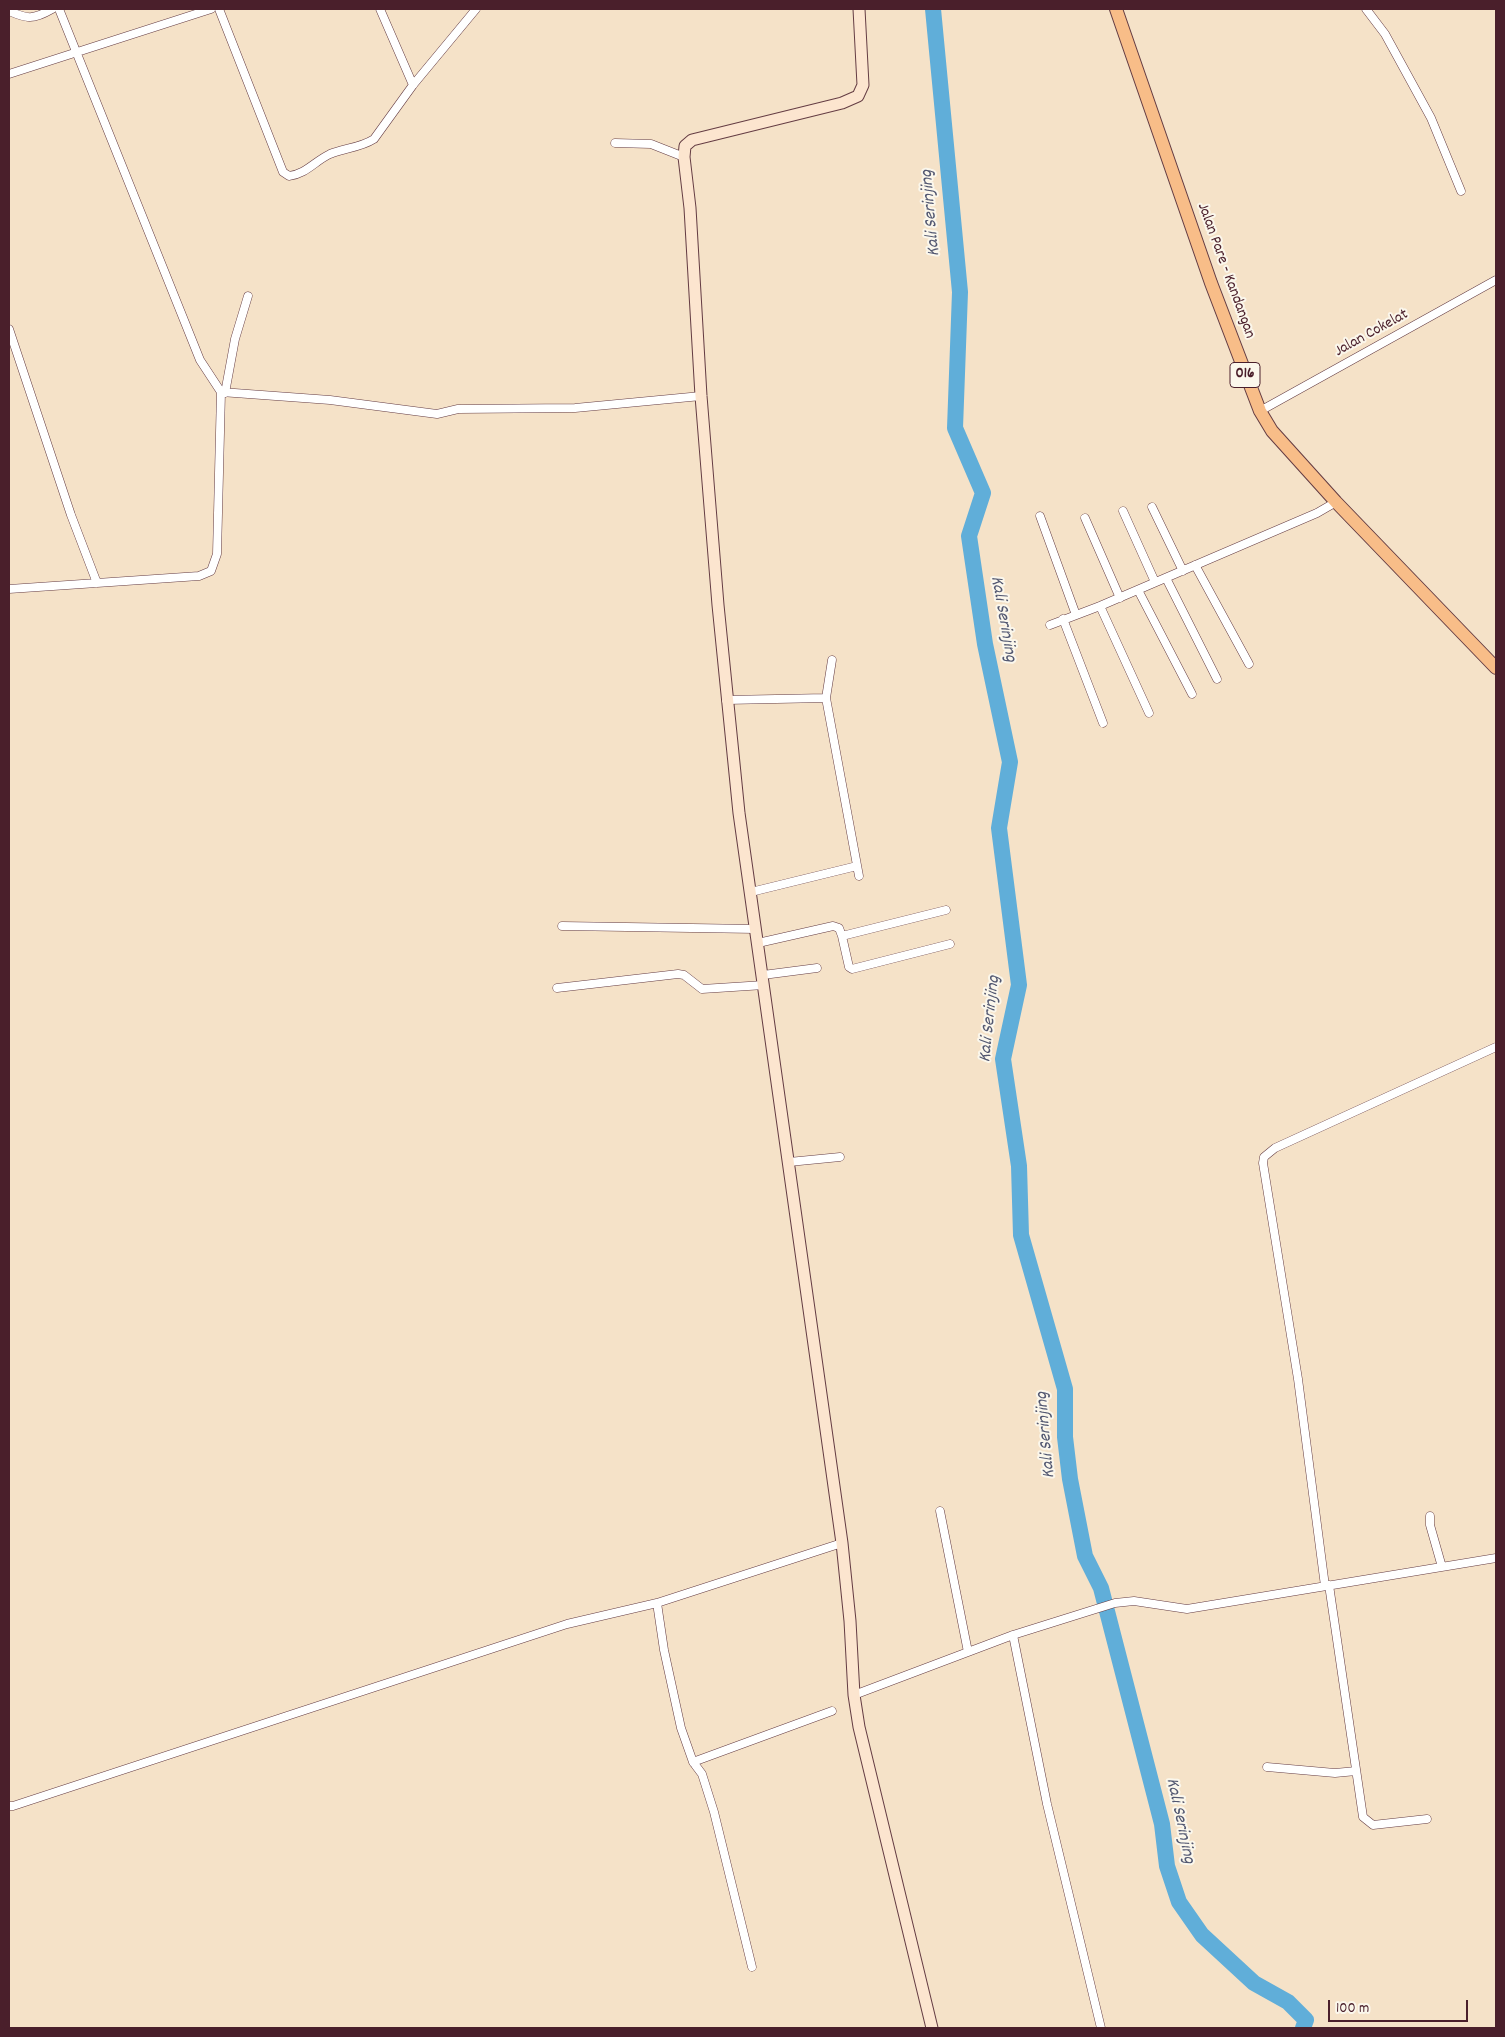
<!DOCTYPE html>
<html>
<head>
<meta charset="utf-8">
<style>
	body { margin:0 }
	#map { position:relative; width:1505px; height:2037px; overflow:hidden; background:#f5e2c8; font-family:Dekko,sans-serif }
	canvas { display:block }
	.frame { position:absolute; inset:0; border:10px solid #4a1f2b; pointer-events:none }
	.scale { position:absolute; left:1328px; top:2000px; width:140px; height:22px; box-sizing:border-box; border:2px solid #4a1f2b; border-top:0; padding-left:6px; font-size:15px; line-height:18px; white-space:nowrap; color:#4a1f2b; -webkit-text-stroke:4px #fbf7ec; paint-order:stroke }
</style>
</head>
<body>
<div id="map">
<canvas width="1505" height="2037"></canvas>
<div class="frame"></div>
<div class="scale">100 m</div>
</div>
<script>
const g = document.querySelector('canvas').getContext('2d');
g.lineJoin = 'round';
function stroke(path, color, width, dash) { g.strokeStyle = color; g.lineWidth = width; g.lineCap = dash ? 'butt' : 'round'; g.setLineDash(dash || []); g.stroke(path); }
function drawText(font, color, halo, rows, align = 'center') {
  g.font = font + ' Dekko,sans-serif'; g.lineWidth = 4; g.setLineDash([]); g.textBaseline = 'middle'; g.strokeStyle = halo; g.fillStyle = color; for (const [text, x, y, turn = 0] of rows) {
    g.save(); g.translate(x, y); g.rotate((+turn || 0) * Math.PI / 180); g.textAlign = isNaN(turn) ? turn : align; if (halo) g.strokeText(text, 0, 0); g.fillText(text, 0, 0); g.restore();
  }
}
stroke(new Path2D(`
	M933,9L960,292L955,428L983,493L969,536L985,644L1010,762L999,828L1019,985L1003,1059L1019,1166L1021,1235L1065,1389V1437L1070,1479L1085,1556L1101,1588L1162,1824L1167,1866L1179,1902L1202,1935L1254,1983L1288,2002L1306,2020L1303,2028`), '#60aed9', 16);
const street = new Path2D(`
	M59,9L200,360L221,392L330,400L437,414L458,409L575,408L701,396
	M219,9L283,172L289,176C306,174 315,161 330,154C344,148 360,148 374,139L413,85L476,9
	M380,9L413,85
	M1366,9L1385,34L1431,118L1461,191
	M9,11C27,19 33,20 52,9
	M9,74L211,9
	M615,143L651,144L684,157
	M9,329L71,515L97,583
	M225,393L235,339L248,296
	M1260,411L1496,280
	M1152,507L1183,571
	M1123,511L1155,582
	M1040,516L1076,615
	M1085,518L1120,598
	M1195,565L1249,664
	M1166,578L1217,679
	M9,589L199,576L211,571L217,554L221,392
	M1138,590L1192,694
	M1100,606L1149,713
	M1063,619L1103,723
	M1050,625L1100,606L1317,513L1336,502
	M832,660L826,698L859,876
	M726,700L826,698
	M751,892L857,866
	M562,926L756,929
	M842,936L849,967L852,969L950,944
	M758,943L833,926L839,928L842,936L946,910
	M763,975L817,968
	M557,988L678,974L684,975L702,989L764,985
	M789,1162L840,1157
	M940,1511L968,1652
	M1430,1516V1525L1442,1567
	M1329,1585L1363,1817L1373,1825L1427,1819
	M1325,1586L1298,1379L1263,1163L1264,1157L1275,1148L1496,1047
	M657,1603L664,1650L681,1728L693,1762L702,1774L714,1812L752,1967
	M1013,1635L1047,1804L1101,2028
	M854,1695L1013,1635L1115,1603L1134,1601L1187,1609L1496,1558
	M693,1762L832,1711
	M1267,1767L1335,1773L1356,1771
	M9,1806H13L567,1624L657,1603L842,1543`);
const secondary = new Path2D(`
	M859,9L863,85L858,96L842,103L692,140L685,146L684,157L690,208L701,396L718,605L739,813L842,1543L850,1621L854,1695L859,1727L932,2028`);
const primary = new Path2D(`
	M1116,9L1211,283L1260,411L1272,431L1336,502L1496,668`);
stroke(street, '#643c43', 9);
stroke(secondary, '#643c43', 13);
stroke(primary, '#643c43', 14);
stroke(street, '#fff', 8);
stroke(secondary, '#fce5cf', 11);
stroke(primary, '#f8bd88', 12);
for (const [x, y, w] of [
	[1245,375,30]
]) { const box = new Path2D(); box.roundRect(x - w / 2, y - 12.5, w, 25, 4); g.fillStyle = '#fbf7ec'; g.fill(box); stroke(box, '#4a1f2b', 1); }
drawText('bold 15px', '#4a1f2b', null, [
	["016",1245,375]
]);
drawText('16px', '#4a1f2b', '#fbf7ec', [
	["Jalan Pare - Kandangan",1225,271,70],
	["Jalan Cokelat",1372,334,-29]
]);
drawText('italic 18px', '#535871', '#fbf7ec', [
	["Kali Serinjing",932,213,-95],
	["Kali Serinjing",1002,619,80],
	["Kali Serinjing",991,1019,-84],
	["Kali Serinjing",1047,1435,-95],
	["Kali Serinjing",1179,1821,78]
]);
</script>
</body>
</html>
